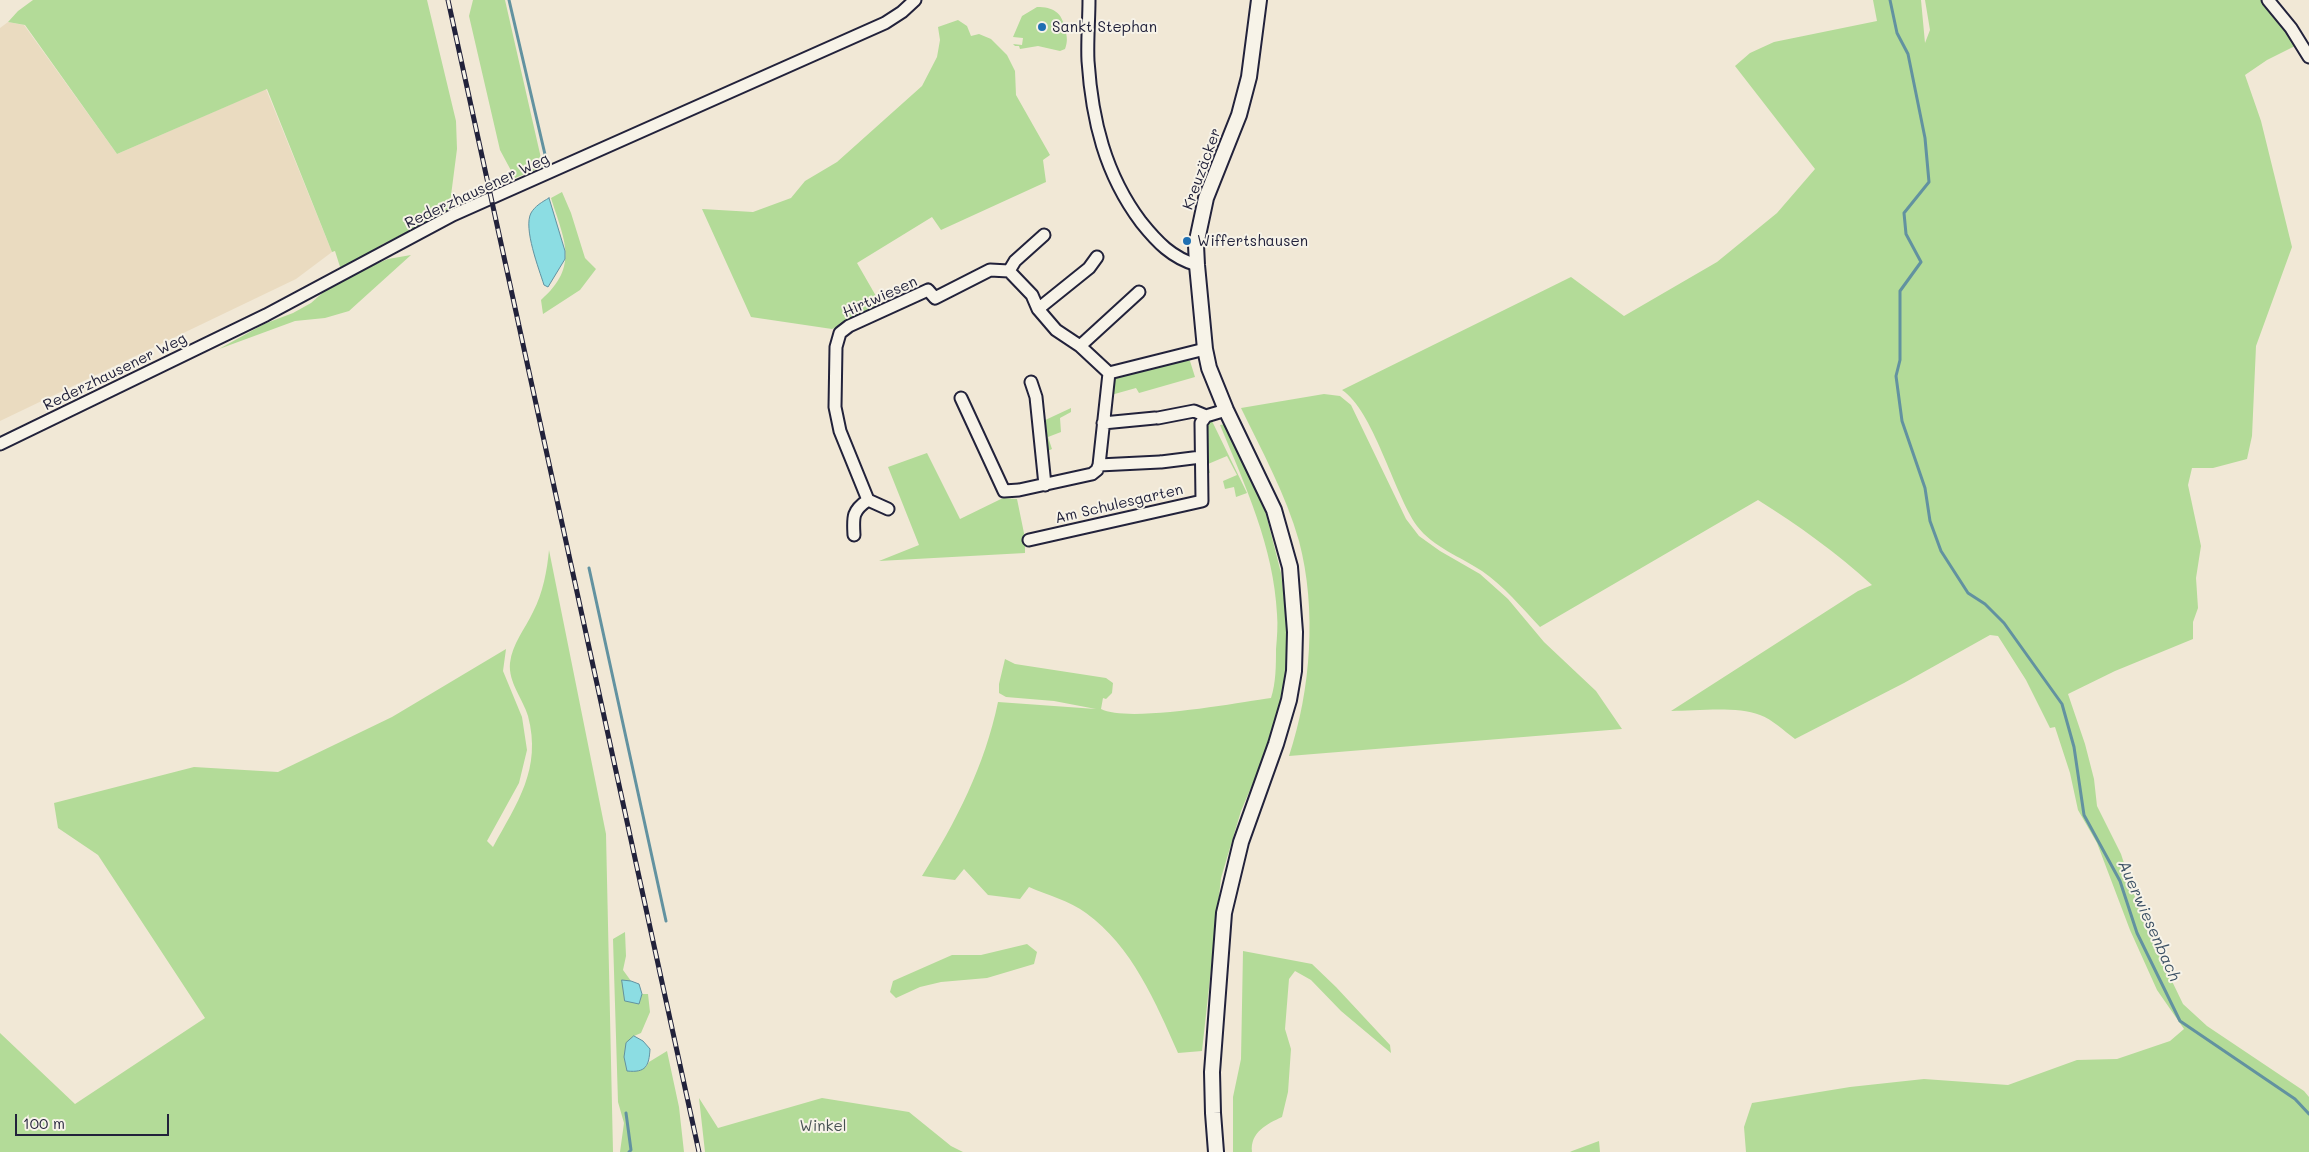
<!DOCTYPE html>
<html>
<head>
<meta charset="utf-8">
<style>
	body { margin:0 }
	#map { position:relative; width:2309px; height:1152px; overflow:hidden; background:#f1e8d6; font-family:Mali,sans-serif }
	canvas { display:block }
	.scale { position:absolute; left:15px; top:1114px; width:154px; height:22px; box-sizing:border-box; border:2px solid #22223b; border-top:0; padding-left:6px; font-size:15px; line-height:18px; white-space:nowrap; color:#22223b; -webkit-text-stroke:4px #f7f3e8; paint-order:stroke }
</style>
</head>
<body>
<div id="map">
<canvas width="2309" height="1152"></canvas>
<div class="scale">100 m</div>
</div>
<script>
const g = document.querySelector('canvas').getContext('2d');
g.lineJoin = 'round';
function fill(path, color) { g.fillStyle = color; g.fill(path, 'evenodd'); }
function stroke(path, color, width, dash) { g.strokeStyle = color; g.lineWidth = width; g.lineCap = dash ? 'butt' : 'round'; g.setLineDash(dash || []); g.stroke(path); }
function drawText(font, color, halo, rows, align = 'center') {
  g.font = font + ' Mali,sans-serif'; g.lineWidth = 4; g.setLineDash([]); g.textBaseline = 'middle'; g.strokeStyle = halo; g.fillStyle = color; for (const [text, x, y, turn = 0] of rows) {
    g.save(); g.translate(x, y); g.rotate((+turn || 0) * Math.PI / 180); g.textAlign = isNaN(turn) ? turn : align; if (halo) g.strokeText(text, 0, 0); g.fillText(text, 0, 0); g.restore();
  }
}
fill(new Path2D(`
	M8,22L24,25L117,154L266,89L332,252L296,279L0,421V28Z`), '#eadbc0');
fill(new Path2D(`
	M33,0H427L456,121L457,149L449,211L383,244L341,270L335,251L332,252L267,89L117,154L25,25L8,22L18,11Z
	M473,0H505L543,167L515,178L500,150L469,16Z
	M1873,0H1921L1925,43L1930,30L1925,0H2263L2297,45L2267,60L2245,75L2261,121L2292,247L2256,346L2252,436L2247,459L2213,468H2192L2188,485L2201,546L2196,578L2198,608L2193,622V639L2115,671L2068,694L2085,744L2094,779L2097,806L2121,854L2143,921L2183,1004L2207,1026L2304,1091L2309,1097V1152H1746L1744,1127L1752,1103L1850,1087L1924,1079L2008,1085L2077,1060L2117,1059L2170,1041L2184,1029L2157,990L2130,930L2097,843L2078,810L2070,773L2055,727L2050,728L2026,680L1998,636L1990,635L1904,683L1795,739C1783,730 1773,720 1760,715C1736,706 1697,711 1671,711L1858,591L1872,585C1836,552 1799,526 1758,500L1540,627C1522,608 1504,586 1482,571C1461,557 1433,547 1417,526C1393,491 1373,410 1342,390L1571,277L1624,316L1717,262L1777,213L1815,169L1735,66L1750,53L1774,42L1877,21Z
	M1037,7C1053,7 1062,12 1065,29C1067,36 1068,41 1065,49L1060,51L1038,46L1020,49L1019,46H1015L1013,44L1022,45L1023,38L1013,37L1022,16Z
	M958,20L967,26L971,36L979,34L991,39L1007,55L1015,71L1016,95L1050,155L1043,160L1046,182L941,230L932,217L857,263L880,303L832,329L751,317L702,209L753,212L791,198L805,181L837,162L922,86L937,57L940,40L938,27Z
	M562,192L571,213L585,258L596,269L580,290L543,314L541,300C580,266 564,240 551,198Z
	M411,255L349,311L325,318L295,321L219,349L264,324L293,313L311,303L328,288L360,271L388,259Z
	M1182,360L1190,361L1195,377L1139,393L1136,388L1111,395L1115,379L1126,374Z
	M1324,394L1340,396L1351,405L1406,519L1419,536L1440,551L1480,574L1508,599L1544,642L1596,691L1622,729L1289,756C1311,690 1317,609 1299,541C1286,495 1262,451 1241,408Z
	M1071,408V412L1060,418L1061,432L1048,437L1052,449L1043,453L1041,422Z
	M1212,421L1247,493L1236,497L1234,487L1225,489L1223,481L1237,475L1227,456L1208,464L1210,473L1205,472L1206,425Z
	M1226,424L1251,474L1266,514L1281,573L1287,624L1286,678L1273,736L1241,811L1221,878L1202,1051L1178,1053C1156,1003 1132,946 1086,913C1070,901 1047,895 1029,887L1020,899L988,895L964,869L955,880L922,876C956,822 985,765 998,702L1096,709L1054,701L1006,697L999,693V684L1005,659L1015,664L1106,678L1113,683L1112,693L1106,699L1103,698L1101,709C1128,723 1236,703 1271,698C1276,683 1276,665 1276,649C1277,637 1278,626 1277,614C1274,548 1245,485 1220,425Z
	M927,453L960,519L1003,498L1017,499L1025,538V553L879,561L919,545L888,467Z
	M549,550L606,834L613,1152H0V1033L75,1104L205,1018L98,855L58,828L54,803L194,767L278,772L392,717L506,649L503,671L522,717L527,750L519,783L487,841L493,847C517,803 542,769 528,716C523,699 508,682 510,663C512,644 525,629 533,612C543,593 547,571 549,550Z
	M625,932L626,956L623,970L631,981H622L639,1004L642,994H648L650,1012L641,1033L634,1036L646,1067L649,1062L667,1051L679,1107L684,1152H620L624,1123L618,1102L613,939Z
	M1027,944L1037,952L1034,964L987,978L941,982L920,987L896,998L890,992L893,981L952,955H981Z
	M1243,951L1312,964L1336,987L1390,1045L1391,1053L1341,1011L1311,980L1295,971L1289,979L1285,1029L1291,1049L1288,1092L1282,1117C1267,1124 1250,1132 1252,1152H1233V1097L1241,1059Z
	M699,1098L718,1128L822,1098L909,1112L951,1146L963,1152H705Z
	M1599,1141L1600,1152H1570L1572,1151Z`), '#b3db98');
const water = new Path2D(`
	M549,198L565,251V259L548,287L544,285C539,269 523,228 531,213C535,206 542,202 549,198Z
	M622,980L631,981L639,984L642,994L639,1004L625,1001Z
	M634,1036L643,1041L650,1049C649,1066 646,1073 627,1071L624,1057L626,1043Z`);
fill(water, '#8cdde3');
stroke(water, '#6292a0', 1);
stroke(new Path2D(`
	M509,0L547,163
	M1890,0L1897,33L1908,54L1925,138L1929,182L1904,213L1906,234L1921,262L1900,291V360L1896,376L1902,421L1925,488L1930,521L1941,551L1968,593L1985,604L2004,623L2062,704L2074,747L2084,815L2120,881L2137,933L2180,1021L2295,1099L2309,1114
	M589,568L666,921
	M626,1113L631,1150L629,1152`), '#6292a0', 3);
const minor = new Path2D(`
	M1089,0C1089,20 1087,41 1088,61C1092,120 1105,174 1141,222C1157,242 1172,258 1197,265
	M2268,0L2291,28L2309,57
	M1009,271L1015,261L1044,235
	M1038,309L1089,268L1097,257
	M1080,346L1139,292
	M1031,382L1036,397L1045,485
	M961,398L1004,491L1019,490L1092,474L1097,470L1099,465L1109,373
	M1158,418L1194,411L1206,416
	M1103,423L1155,418
	M0,444L266,315L453,215L885,23L902,12L915,0
	M1161,462L1201,457
	M1099,465L1160,462
	M888,509L868,500L840,431L835,407L836,347L840,333L849,326L928,290L935,298L990,270L1009,271L1032,295L1038,309L1056,330L1080,346L1109,373L1205,349
	M854,535C853,517 852,511 868,500
	M1029,540L1202,501L1201,423L1206,416L1226,410`);
const tertiary = new Path2D(`
	M1216,1152L1213,1113L1212,1072L1224,913L1241,842L1276,744L1289,700L1294,671L1295,632L1290,567L1274,510L1226,410L1209,368L1205,349L1197,265L1196,245L1206,198L1239,115L1249,77L1259,0`);
stroke(minor, '#22223b', 15);
stroke(tertiary, '#22223b', 18);
stroke(minor, '#f7f3e8', 11);
stroke(tertiary, '#f7f3e8', 14);
const rail = new Path2D(`
	M448,0L699,1152`);
stroke(rail, '#22223b', 5);
stroke(rail, '#f7f3e8', 3, [9]);
for (const [x, y, r, color] of [
	[1042,27,5,"#1f6fb2"],
	[1187,241,5,"#1f6fb2"]
]) { const dot = new Path2D(); dot.arc(x, y, r, 0, 2 * Math.PI); g.fillStyle = color; g.fill(dot); stroke(dot, '#f7f3e8', 2); }
drawText('15px', '#22223b', '#f7f3e8', [
	["Sankt Stephan",1052,27],
	["Wiffertshausen",1197,241]
], 'left');
drawText('15px', '#22223b', '#f7f3e8', [
	["Kreuzäcker",1202,169,-70],
	["Rederzhausener Weg",477,191,-25],
	["Hirtwiesen",880,297,-24],
	["Rederzhausener Weg",115,372,-26],
	["Am Schulesgarten",1119,504,-13]
]);
drawText('15px', '#465052', '#f7f3e8', [
	["Winkel",823,1126]
]);
drawText('italic 16px', '#3c5165', '#f7f3e8', [
	["Auerwiesenbach",2149,921,66]
]);
</script>
</body>
</html>
